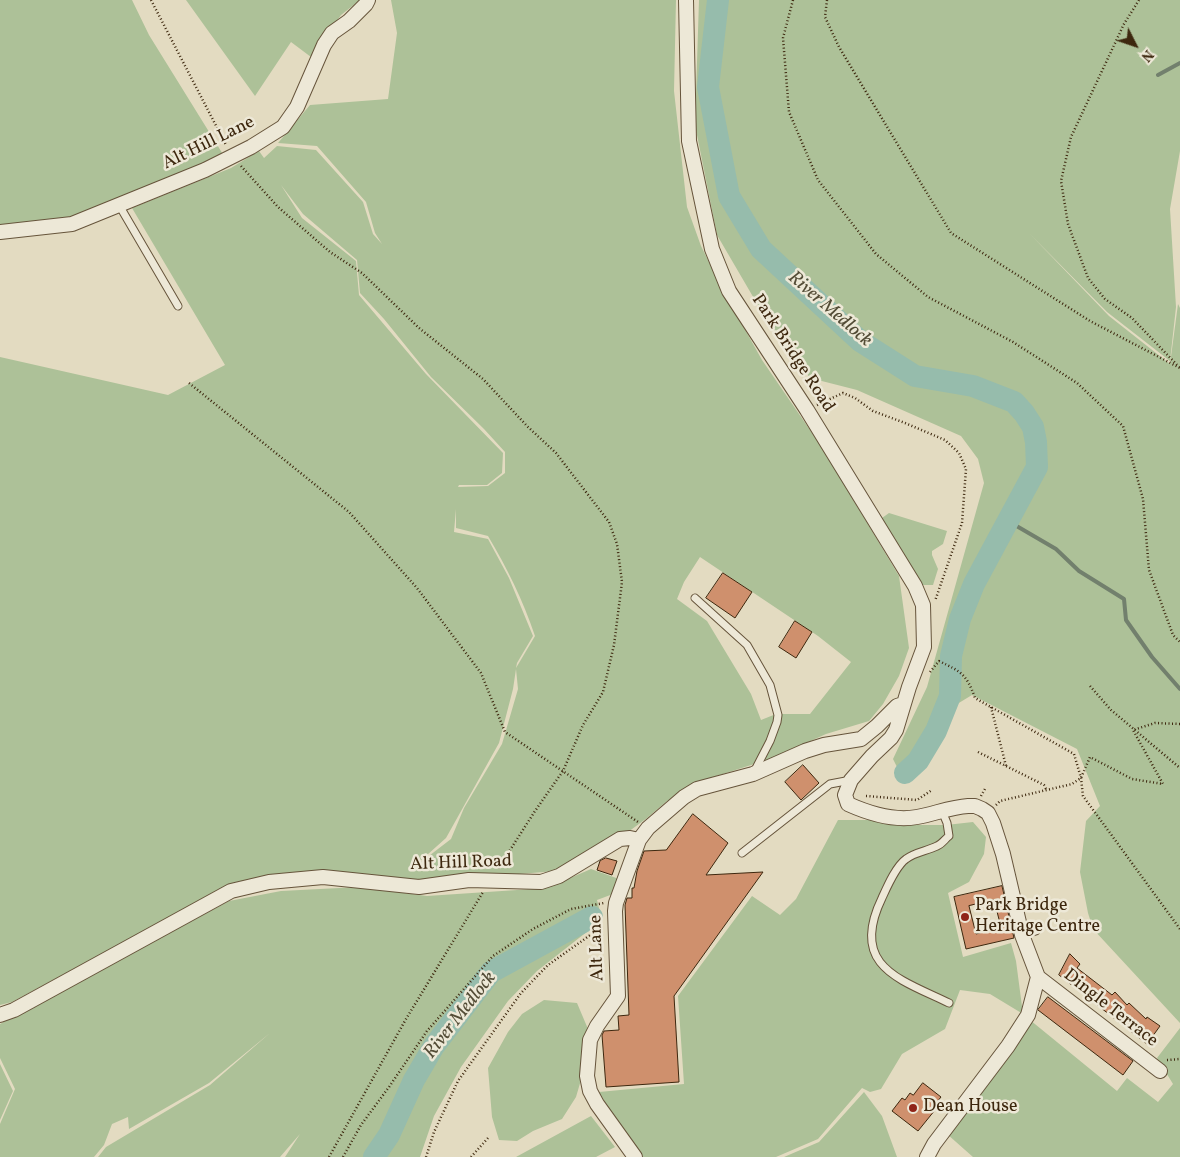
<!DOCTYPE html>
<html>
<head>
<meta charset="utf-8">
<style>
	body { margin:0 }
	#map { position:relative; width:1180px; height:1157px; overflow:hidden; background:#e3dbc1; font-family:Vollkorn,serif }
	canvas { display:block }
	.north { position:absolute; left:1110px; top:20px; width:50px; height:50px; -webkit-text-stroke:4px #ede8d7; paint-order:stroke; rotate:131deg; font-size:14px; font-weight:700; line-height:20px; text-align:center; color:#3d270e }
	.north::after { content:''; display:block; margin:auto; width:18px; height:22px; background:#3d270e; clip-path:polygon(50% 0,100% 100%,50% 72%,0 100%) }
</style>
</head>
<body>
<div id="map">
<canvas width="1180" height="1157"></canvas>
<div class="north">N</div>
</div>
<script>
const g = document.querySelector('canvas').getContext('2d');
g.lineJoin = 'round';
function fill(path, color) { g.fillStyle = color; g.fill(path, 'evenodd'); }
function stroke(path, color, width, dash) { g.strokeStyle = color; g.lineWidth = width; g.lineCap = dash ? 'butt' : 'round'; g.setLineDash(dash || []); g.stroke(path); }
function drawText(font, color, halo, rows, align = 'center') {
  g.font = font + ' Vollkorn,serif'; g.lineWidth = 5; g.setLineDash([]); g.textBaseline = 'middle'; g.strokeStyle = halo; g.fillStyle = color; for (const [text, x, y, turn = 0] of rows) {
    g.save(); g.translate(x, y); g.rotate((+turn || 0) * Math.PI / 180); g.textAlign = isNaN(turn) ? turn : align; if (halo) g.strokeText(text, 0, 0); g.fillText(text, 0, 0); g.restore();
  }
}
fill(new Path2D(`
	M0,0H132L149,35L224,156L73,218L0,225Z
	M186,0H360L341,15L311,57L291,42L255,96Z
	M391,0H676L674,91L687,207L701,246L724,292L762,360L821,446L899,576L909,648L899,676L883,704L869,721L826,734L773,758L701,781L667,801L647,818L628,832L556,871L422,882L299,873L157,924L12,1002L0,1005V357L168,395L225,365L132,208L231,168L259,151L264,158L277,146L316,150L363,202L373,234L382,244L375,233L366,202L317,146L278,143L310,105L388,99L397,33ZM281,185L303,214L357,260L360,293L384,319L431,377L484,429L505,452V473L488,486L458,487L459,485H487L502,473L503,453L426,374L359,295L356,261L302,218ZM456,509V528L488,536C507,568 523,600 535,636L516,668L517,663L533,636L509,578L488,539L454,532ZM700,557L818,636L851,662L810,714H776L761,720L751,694L707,621L677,599L684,582ZM516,669L518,689L502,744L464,808L451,839L408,872L446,838L499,743L513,689Z
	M699,0H1180V151L1170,209L1176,307L1170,361L1107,312L1029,233L1109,316L1170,364L1178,304L1180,308V1023L1093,929L1088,913L1080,872L1086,821L1100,806L1077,749L972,695L939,715L905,783L893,759L927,687L984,483L978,459L961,436L857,390L810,378L766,319L717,235L695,125Z
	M889,513L947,531L943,544L932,551V555L938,569L933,585H922L882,518Z
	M838,820H876L919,825H946L973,822L986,837L984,854L969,882L948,893L963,957L1011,943L1016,961L1023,1014L990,994L960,990L945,1029L902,1054L881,1089L870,1092L862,1088L818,1139L776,1157H643L625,1135L599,1092L684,1084L678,996L752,896L780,915L796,899Z
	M591,869L619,879L613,894L597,900L602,920L537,971L508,1001L461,1067L434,1116L420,1157H285L300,1134L280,1157H98L106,1147L210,1085L270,1033L209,1083L129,1129L128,1117L112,1124L104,1145L94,1157H0V1124L15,1089L0,1058V1024L229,901L281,891L359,887L427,896L547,888Z
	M544,1000L577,1003L588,1029L583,1073L576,1097L562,1119L533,1131L517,1141L499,1140L492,1117L488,1068L508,1032L522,1014Z
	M1030,1020L1117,1091L1127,1078L1158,1102L1173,1084L1157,1058L1180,1028V1157H973L947,1134Z
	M0,1064L13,1091L0,1120Z
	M864,1092L882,1116L897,1157H784L819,1142Z
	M591,1116L615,1147L596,1157H516Z`), '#adc198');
stroke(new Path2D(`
	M1158,75L1180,63
	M1008,521L1056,549L1079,571L1124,599L1126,620L1152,657L1180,689`), '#72806d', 4);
stroke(new Path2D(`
	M718,0L708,87L729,196L761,249L860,341L915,376L973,386L1014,402L1024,413L1033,427L1036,442L1037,467L974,584L960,619L951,656L950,696L936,731L918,761L905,773
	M374,1157L389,1135L414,1080L434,1046L491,972L592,917`), '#96bcac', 22);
const building = new Path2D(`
	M723,573L752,592L735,618L706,598Z
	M795,621L812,632L796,658L779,647Z
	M803,765L819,783L801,800L785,782Z
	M693,814L728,843L706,875L763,872L674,996L679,1082L606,1087L602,1035L604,1031L619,1030L618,1016L629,1015L625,905L627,898H632V888H634L637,871L644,851L666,850Z
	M606,858L617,861L612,875L597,870L600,861Z
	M1002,886L1014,938L966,949L954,897ZM994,900L1001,927L976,934L969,906Z
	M1070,954L1080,964L1077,968L1112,995L1115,992L1127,1005L1129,1003L1146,1019L1147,1017L1160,1026L1147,1044L1059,975Z
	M1048,997L1133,1061L1123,1075L1038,1010Z
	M923,1083L941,1097L932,1108L935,1110L918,1131L892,1111L902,1098L905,1100L910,1093L913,1095Z`);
fill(building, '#cf906d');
stroke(building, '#3d270e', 1);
const lane = new Path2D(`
	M119,205L178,306
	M695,598L747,645L770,685L778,715L777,722L770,741L754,772
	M942,811L947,823L949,836C945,839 942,844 937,846C927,851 915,852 906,859C896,866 887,887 882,898C849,966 899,979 949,1003
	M742,853L830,784L851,780
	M1015,908L1027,905
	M1022,935L1036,931`);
const street = new Path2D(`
	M686,0L689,141L712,249L729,291L807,410L915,586L923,605L924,647L909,687L896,730L891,738L872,756L851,780L845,795L848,804C868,813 895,821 917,817C934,814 951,807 968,806H975L982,809L988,813L993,823L1003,854L1022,935L1038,977L1028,1015L1008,1046L934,1144L927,1157
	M0,232L72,224L205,170L251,147L283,127L297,107L324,45L332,33L349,21L366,4L368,0
	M1038,977L1160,1071
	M0,1015L14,1010L231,891L269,882L323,877L419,887L469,880L541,882L559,876L620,839L630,838L639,840
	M635,1157L597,1104L590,1091L587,1076L590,1040L597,1026L618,996L615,911L616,903L639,840L648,828L684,797L697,789L753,774L805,751L824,745L861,739L877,726L897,706L903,704`);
stroke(lane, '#66543b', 9);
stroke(street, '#66543b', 16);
stroke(new Path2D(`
	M151,0L226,145
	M793,0L783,38L789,112L818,180L876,254L928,297L1013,342L1077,383L1123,426L1143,499L1149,570L1173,635L1180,642
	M827,0L825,17L839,47L951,233L1090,321L1180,368
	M1139,0L1124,24L1071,137L1061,181L1068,224L1088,278L1105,299L1132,318L1179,367
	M241,166L278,207L330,252L362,273L419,328L483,379L527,426L556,453L609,522L617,544L622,582L614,645L603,692L583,725L563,771L535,811L498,869
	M189,383L349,512L417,588L481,673L505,732L638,822
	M817,405L843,393L855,398L873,411L905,423L945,440L959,453L966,469L962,523L935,601
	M930,672L939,661C961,672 966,673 975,698L1074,754L1081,778L1083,796L1180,929
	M1090,686L1111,710L1180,768
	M991,707L1006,766
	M978,752L1044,785L1047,791
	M866,796L917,800L932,790
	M981,796L986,787
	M996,805L1000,801L1072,784L1081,778L1090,757L1132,779L1163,784L1133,730L1155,723L1180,724
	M1167,1060L1180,1059
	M329,1157L406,1019L483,892
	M343,1157L361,1125L389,1087L427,1031L493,956L533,929L571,909L604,903
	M426,1157L434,1132L458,1081L521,993L548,965L603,926
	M471,1157L488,1138`), '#3d270e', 2.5, [1, 2.5]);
stroke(lane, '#ede8d7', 7);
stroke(street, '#ede8d7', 14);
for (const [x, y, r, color] of [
	[965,917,5,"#8f2418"],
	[913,1108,5,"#8f2418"]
]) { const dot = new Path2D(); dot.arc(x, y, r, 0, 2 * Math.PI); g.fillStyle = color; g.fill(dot); stroke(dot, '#ede8d7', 2); }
drawText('18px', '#3d270e', '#ede8d7', [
	["Alt Hill Lane",209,144,-26],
	["Park Bridge Road",792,354,57],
	["Alt Hill Road",461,864,-2],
	["Alt Lane",598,948,-92],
	["Dingle Terrace",1110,1009,38]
]);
drawText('18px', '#3d270e', '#ede8d7', [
	["Park Bridge",975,907],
	["Heritage Centre",975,928],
	["Dean House",923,1108]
], 'left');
drawText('italic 19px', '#534c36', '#ede8d7', [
	["River Medlock",829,310,41],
	["River Medlock",461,1016,-52]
]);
</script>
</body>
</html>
